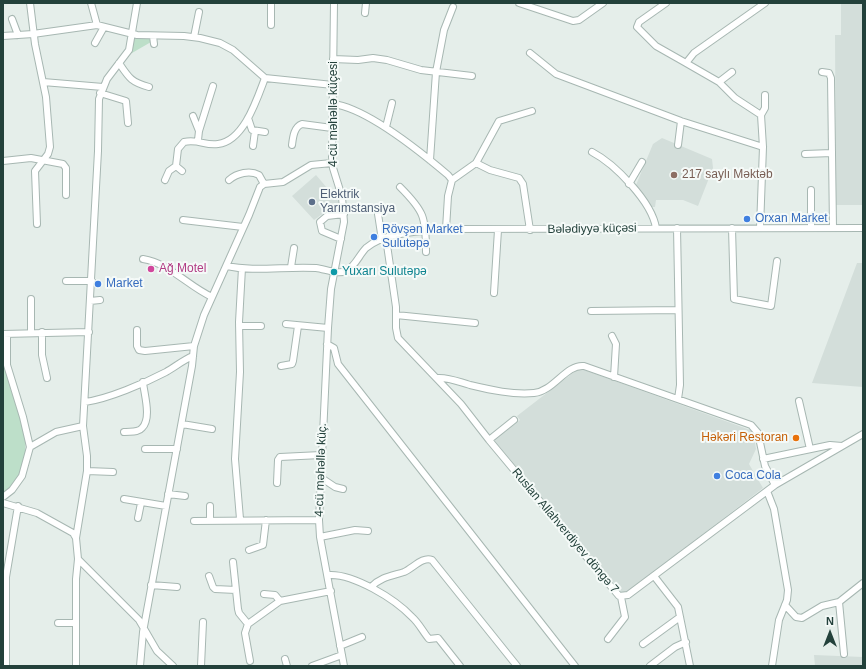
<!DOCTYPE html>
<html>
<head>
<meta charset="utf-8">
<style>
	body { margin:0 }
	#map { position:relative; width:866px; height:669px; overflow:hidden; background:#e5eeea; font-family:Helvetica,sans-serif }
	canvas { display:block }
	.frame { position:absolute; inset:0; border:4px solid #23413b; pointer-events:none }
	.north { position:absolute; left:810px; top:613px; width:40px; height:40px; -webkit-text-stroke:3px #f5faf8; paint-order:stroke; rotate:0deg; font-size:11px; font-weight:700; line-height:16px; text-align:center; color:#23413b }
	.north::after { content:''; display:block; margin:auto; width:14px; height:18px; background:#23413b; clip-path:polygon(50% 0,100% 100%,50% 72%,0 100%) }
</style>
</head>
<body>
<div id="map">
<canvas width="866" height="669"></canvas>
<div class="frame"></div>
<div class="north">N</div>
</div>
<script>
const g = document.querySelector('canvas').getContext('2d');
g.lineJoin = 'round';
function fill(path, color) { g.fillStyle = color; g.fill(path, 'evenodd'); }
function stroke(path, color, width, dash) { g.strokeStyle = color; g.lineWidth = width; g.lineCap = dash ? 'butt' : 'round'; g.setLineDash(dash || []); g.stroke(path); }
function drawText(font, color, halo, rows, align = 'center') {
  g.font = font + ' Helvetica,sans-serif'; g.lineWidth = 4; g.setLineDash([]); g.textBaseline = 'middle'; g.strokeStyle = halo; g.fillStyle = color; for (const [text, x, y, turn = 0] of rows) {
    g.save(); g.translate(x, y); g.rotate((+turn || 0) * Math.PI / 180); g.textAlign = isNaN(turn) ? turn : align; if (halo) g.strokeText(text, 0, 0); g.fillText(text, 0, 0); g.restore();
  }
}
fill(new Path2D(`
	M841,3H863V205H836L835,35H841Z
	M662,138L712,159L713,168L698,206L683,200H656L655,207H650L636,185L653,144Z
	M316,175L339,202L314,220L292,196Z
	M857,263H863V387L812,383Z
	M579,368L753,431L756,449L749,464L763,488L624,595L494,440L520,420L517,416Z
	M814,655L863,657V666H815Z`), '#d3deda');
fill(new Path2D(`
	M134,38H150L151,42L132,53Z
	M3,339C8,351 5,370 9,384C12,395 17,405 21,416C29,445 28,474 3,494Z`), '#bddfc9');
const minor = new Path2D(`
	M30,3L35,44L46,97L50,147L48,154L35,171L37,224
	M91,3L97,25
	M271,3V25
	M334,3L332,157L333,168L342,197L344,222L331,289L328,328L319,520L320,537L344,666
	M519,3L573,21L579,20L603,3
	M666,3L639,22L637,27L656,46L686,63
	M365,13L366,3
	M12,19L18,35
	M3,36L33,34L97,25L137,35L184,36L200,38L220,43L233,50L265,78L333,85
	M153,36L154,44
	M194,37L199,12
	M95,43L104,27
	M530,53L556,74L681,121L763,147
	M333,59L358,60L373,58L387,60L421,70L472,76
	M119,63C129,78 131,82 149,87
	M822,72L829,73L831,78L833,228
	M43,82L103,87
	M719,82L732,72
	M100,93L126,101L128,123
	M333,104C367,108 422,153 448,175L452,180L448,196L446,229
	M761,115L765,108V95
	M193,116L199,131
	M248,118L252,130L265,132
	M386,127L392,103
	M198,140L199,131L213,86
	M292,145C293,137 294,127 302,124L332,128
	M678,145L681,121
	M253,146L255,131
	M592,152C615,164 652,202 656,228
	M805,154L832,153
	M430,160L436,72L444,30L453,7
	M3,161L31,158L63,164L66,168V195
	M476,163L490,170L519,178L523,184L530,230
	M176,166L182,171
	M165,180L169,171L176,166L178,149L184,142C199,139 205,146 218,144C244,141 257,99 265,78
	M229,180C237,173 250,170 259,175L264,184
	M452,180L476,163L499,121L532,111
	M629,184L642,162
	M400,187C424,211 426,217 426,252
	M378,214L382,240
	M183,220L243,227
	M677,228L680,385L678,399
	M732,228L734,299L771,306L777,261
	M760,228L763,147L761,115L735,98L719,82L686,63L694,53L765,3
	M811,228V190
	M386,238L396,307V328L398,338L461,404L489,440L619,596L628,595L775,485L863,434
	M341,239L322,231L320,222L327,216L344,214
	M143,259C169,263 188,286 212,297
	M227,266C253,272 288,266 316,268C325,269 337,275 346,271C355,267 359,255 366,248C384,232 423,231 446,229L863,228
	M291,267L294,248
	M66,281H92
	M494,293L498,230
	M31,299V332
	M90,301L100,300
	M591,311L678,310
	M396,315L475,323
	M286,324L328,328
	M239,326H261
	M137,330V346L139,350L145,351L194,346
	M42,332V355L47,378
	M3,334L89,332
	M612,336L616,344L614,377
	M327,344L334,348L338,364L575,666
	M281,366L292,364L293,361L298,326
	M437,378C449,377 459,382 470,385C491,390 513,395 534,393C554,391 566,364 584,366L751,425L758,433L765,466L775,485
	M799,401L810,449
	M85,402C108,399 145,383 166,372C175,367 183,360 193,356
	M182,424L212,429
	M124,432C130,431 138,433 142,428C152,418 144,394 143,382
	M489,440L514,420
	M30,447L56,432L83,426
	M145,449H177
	M763,459L830,445L842,446
	M87,471L113,472
	M320,477L335,487L343,489
	M277,483L278,460L280,457L321,455
	M767,491L774,509L788,590L787,600L779,620L772,666
	M168,494L185,496
	M3,497L12,490L22,476L30,447L23,417L7,365V334
	M124,499L166,506
	M3,503L37,513L73,533L76,538L78,559L139,620L157,651L173,666
	M210,506V521
	M138,518L141,503
	M240,519L235,459L240,372L239,322L242,268
	M194,521L319,520
	M320,537L355,530L368,531
	M76,538L87,471V456L83,426L98,151L99,99L107,79L129,50L137,3
	M249,550L263,545L266,520
	M233,562L238,609L239,613L248,624
	M328,575C353,573 395,599 412,617C419,623 423,632 429,639L438,638L460,666
	M209,576L213,587L215,589L236,590
	M654,576L678,607L690,666
	M151,585L177,587
	M371,587C381,577 391,576 404,572C413,568 423,556 432,560L517,666
	M264,594L275,595L280,601
	M839,602L844,654
	M785,605L796,617L802,618L822,606L839,602L863,583
	M58,623H76
	M608,639L625,617L621,597
	M643,644L680,617
	M340,646L362,637
	M285,659L287,666
	M250,661L245,633L248,624L280,601L331,591
	M6,666V577L18,506
	M76,666V579L78,559
	M140,666L143,632L192,366L194,346L204,315L249,215L260,187L264,184L283,182L311,165L332,163
	M201,666L203,622
	M312,666L342,655
	M650,666L675,647L686,642`);
stroke(minor, '#a7b7b2', 8);
stroke(minor, '#fff', 6);
for (const [x, y, r, color] of [
	[674,175,4,"#8d6e63"],
	[312,202,4,"#5c6f8a"],
	[747,219,4,"#3f7fe0"],
	[374,237,4,"#3f7fe0"],
	[151,269,4,"#d1479c"],
	[334,272,4,"#0f9aa8"],
	[98,284,4,"#3f7fe0"],
	[796,438,4,"#e8710a"],
	[717,476,4,"#3f7fe0"]
]) { const dot = new Path2D(); dot.arc(x, y, r, 0, 2 * Math.PI); g.fillStyle = color; g.fill(dot); stroke(dot, '#f5faf8', 1.5); }
drawText('12px', '#23413b', '#f5faf8', [
	["4-cü məhəllə küçesi",334,114,-90],
	["Bələdiyyə küçəsi",592,229,-1],
	["4-cü məhəllə küç.",321,470,-88],
	["Ruslan Allahverdiyev döngə 7",565,531,50]
]);
drawText('12px', '#785e54', '#f5faf8', [
	["217 saylı Məktəb",682,175]
], 'left');
drawText('12px', '#4e5e75', '#f5faf8', [
	["Elektrik",320,195],
	["Yarımstansiya",320,209]
], 'left');
drawText('12px', '#366cbe', '#f5faf8', [
	["Orxan Market",755,219],
	["Rövşən Market",382,230],
	["Sulutəpə",382,244],
	["Market",106,284],
	["Coca Cola",725,476]
], 'left');
drawText('12px', '#b23c85', '#f5faf8', [
	["Ağ Motel",159,269]
], 'left');
drawText('12px', '#0d838f', '#f5faf8', [
	["Yuxarı Sulutəpə",342,272]
], 'left');
drawText('12px', '#c56008', '#f5faf8', [
	["Həkəri Restoran",788,438]
], 'right');
</script>
</body>
</html>
